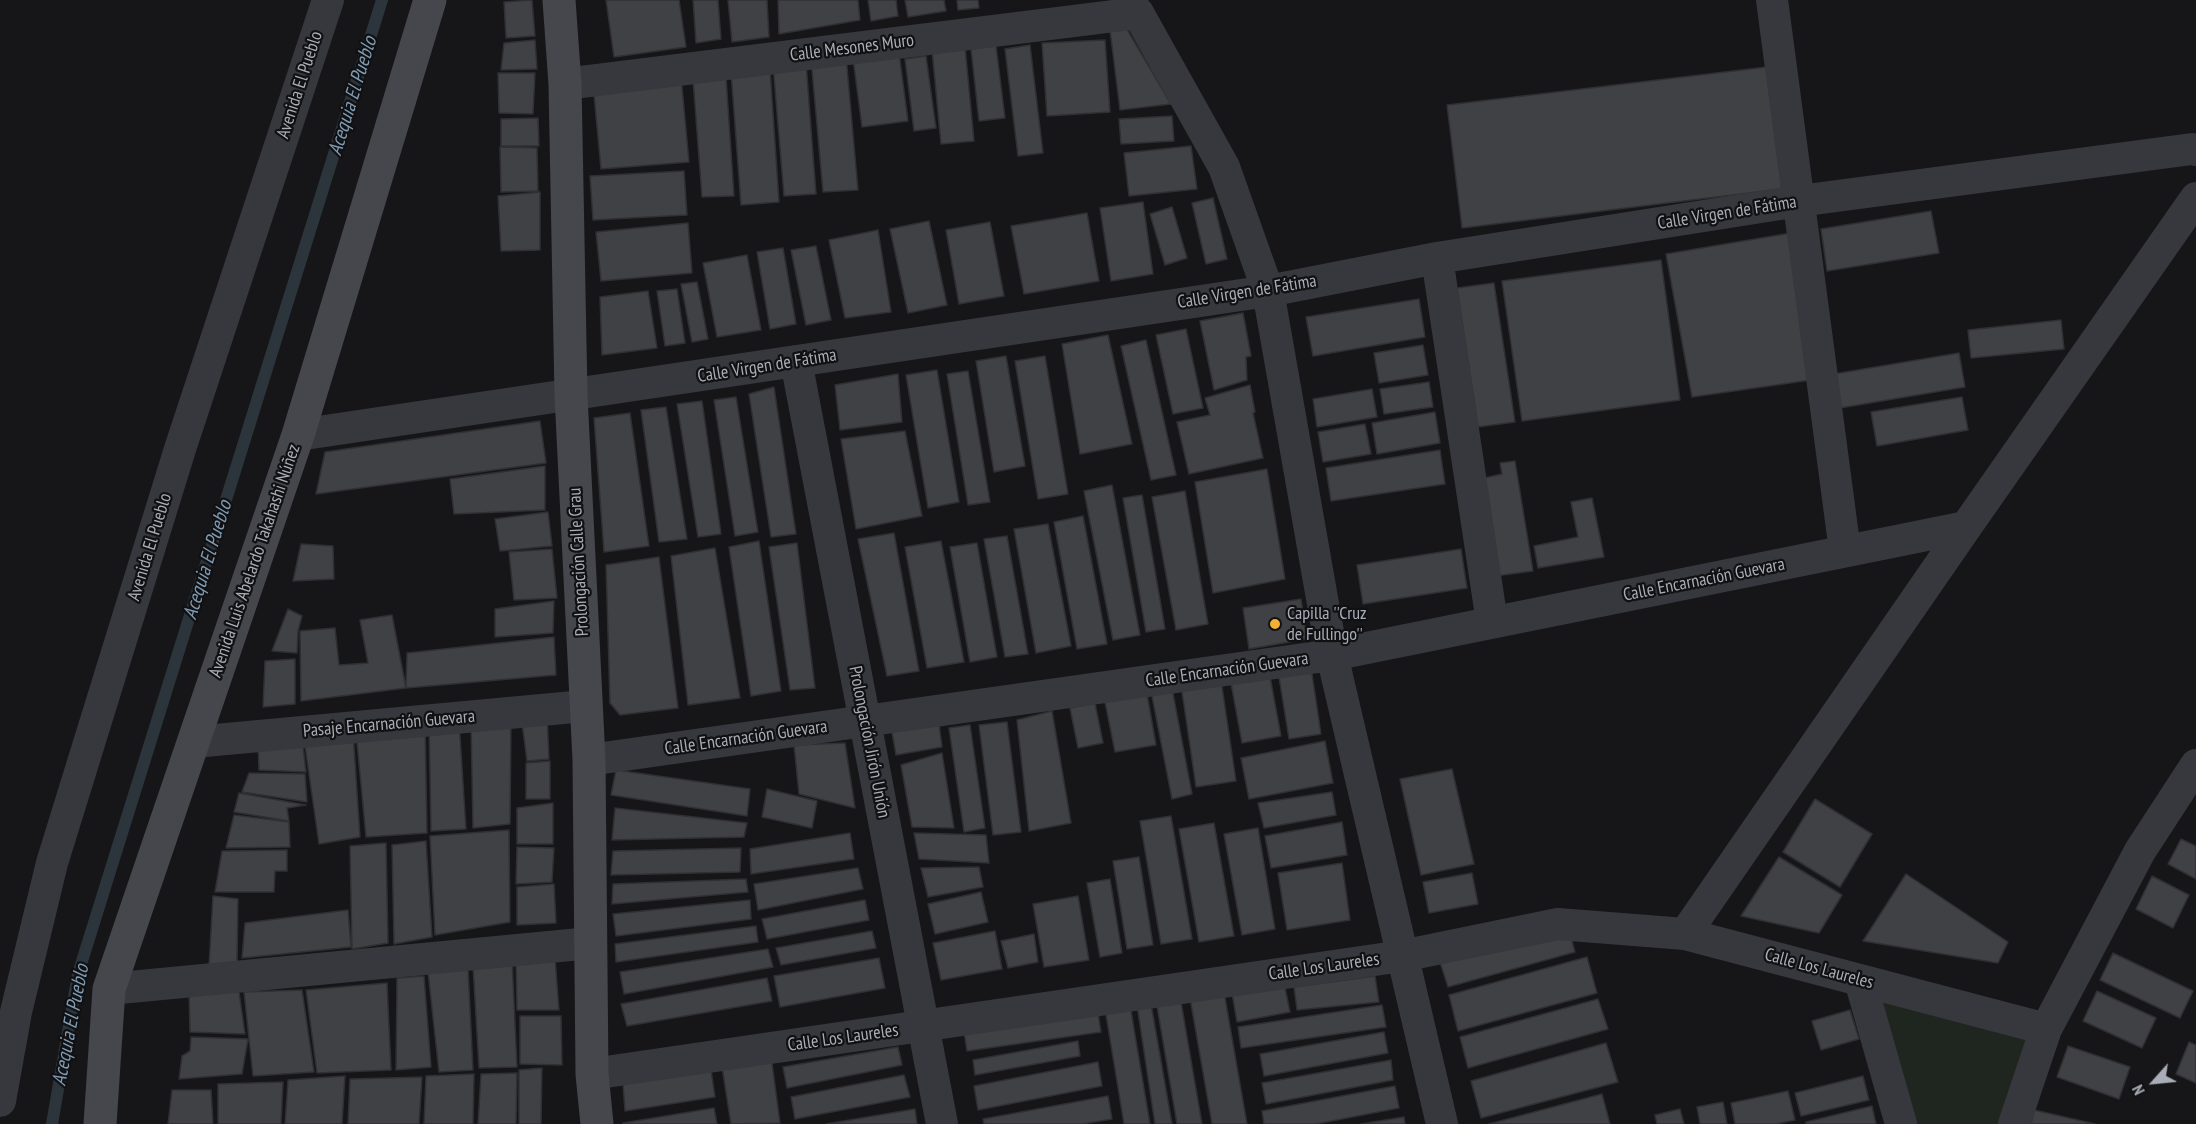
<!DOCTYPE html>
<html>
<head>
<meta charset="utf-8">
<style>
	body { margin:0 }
	#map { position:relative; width:2196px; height:1124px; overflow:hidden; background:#161618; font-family:"PT Sans Narrow",sans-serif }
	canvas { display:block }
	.north { position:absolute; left:2124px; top:1052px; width:60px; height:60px; -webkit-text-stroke:4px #111113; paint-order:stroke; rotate:243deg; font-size:16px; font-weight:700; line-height:24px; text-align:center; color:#a8adb8 }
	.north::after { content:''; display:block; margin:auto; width:21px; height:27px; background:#a8adb8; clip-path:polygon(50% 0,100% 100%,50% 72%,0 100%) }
</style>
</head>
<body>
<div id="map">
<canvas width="2196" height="1124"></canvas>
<div class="north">N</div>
</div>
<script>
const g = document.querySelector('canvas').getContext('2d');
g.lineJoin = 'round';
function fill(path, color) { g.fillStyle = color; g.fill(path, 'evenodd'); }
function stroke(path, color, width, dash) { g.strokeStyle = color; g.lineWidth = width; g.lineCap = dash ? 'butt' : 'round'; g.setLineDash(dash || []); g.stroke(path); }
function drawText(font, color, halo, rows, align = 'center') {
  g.font = font + ' "PT Sans Narrow",sans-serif'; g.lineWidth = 4.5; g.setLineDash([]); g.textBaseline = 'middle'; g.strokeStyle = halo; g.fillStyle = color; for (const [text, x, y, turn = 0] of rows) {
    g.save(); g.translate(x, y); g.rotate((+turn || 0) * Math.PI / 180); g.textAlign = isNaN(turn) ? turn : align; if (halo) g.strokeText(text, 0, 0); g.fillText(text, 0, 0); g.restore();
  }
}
fill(new Path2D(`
	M1860,980L2046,1029L2014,1124H1901Z`), '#1e261f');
stroke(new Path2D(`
	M52,1124L78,974L382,0`), '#2c353c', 12);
const building = new Path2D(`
	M532,0L535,36L506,38L504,2Z
	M606,0H679L686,47L614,57Z
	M693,0H718L721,39L696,43Z
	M728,0H767L769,37L732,42Z
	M778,0H858L860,20L779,34Z
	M868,0H896L898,16L871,21Z
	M905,0H944L946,11L908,17Z
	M957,0H978L979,8L958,10Z
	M1125,26L1171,104L1120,110L1110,30Z
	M535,40L537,69L501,70L504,43Z
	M1105,40L1110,112L1047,116L1042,43Z
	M898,45L908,121L862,127L852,51Z
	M1030,45L1043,153L1018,156L1005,49Z
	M996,46L1005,118L979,121L971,49Z
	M965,47L974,141L941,144L932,50Z
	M846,56L858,190L823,192L811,59Z
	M926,56L936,128L914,131L905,59Z
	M806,63L816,194L784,196L773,65Z
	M1767,67L1782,189L1462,228L1447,105Z
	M770,69L779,202L741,205L731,72Z
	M498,73H535L533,114L499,113Z
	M681,76L689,162L601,169L593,84Z
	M726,77L734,196L702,197L693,79Z
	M1172,116L1174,141L1121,144L1119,119Z
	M538,118L539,146H501V119Z
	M1191,146L1197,189L1129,196L1124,153Z
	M500,147L537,148L538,191L501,192Z
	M684,171L687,215L593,220L590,176Z
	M540,192V250L501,251L498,196Z
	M1213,198L1227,259L1206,264L1192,203Z
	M1143,202L1153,274L1111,281L1100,208Z
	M1172,207L1187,258L1165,265L1150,214Z
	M1931,211L1939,253L1827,271L1821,229Z
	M1087,213L1099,281L1024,294L1011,226Z
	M929,221L947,305L908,313L890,229Z
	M990,222L1004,296L959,304L946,230Z
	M688,223L692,273L601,281L596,232Z
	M878,230L891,312L845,318L829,240Z
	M1791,233L1811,380L1692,397L1666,254Z
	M816,246L831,320L806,325L791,250Z
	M783,248L796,324L770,329L757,252Z
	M747,255L761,330L717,337L703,263Z
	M1661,260L1680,400L1522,421L1502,281Z
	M697,282L708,339L692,342L681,284Z
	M1494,283L1515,422L1478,427L1457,288Z
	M677,289L685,343L665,346L657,291Z
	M648,291L657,348L602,355L600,297Z
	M1419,299L1425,337L1313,356L1306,317Z
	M1243,313L1251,356L1246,357L1247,380L1214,390L1200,321Z
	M2061,320L2064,349L1971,358L1968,330Z
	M1186,329L1203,408L1173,414L1156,335Z
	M1108,335L1132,444L1080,454L1062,344Z
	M1146,340L1176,475L1151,480L1121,346Z
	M1423,345L1428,375L1379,383L1374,353Z
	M1959,353L1965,387L1840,408L1834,374Z
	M1006,356L1025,466L994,472L976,361Z
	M1045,356L1068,494L1038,499L1015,361Z
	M937,370L959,502L928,508L906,375Z
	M968,371L990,502L968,505L947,374Z
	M898,374L902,422L840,430L835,385Z
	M1429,382L1433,407L1384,414L1380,389Z
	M1250,385L1255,412L1253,413L1263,458L1189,474L1177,422L1210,415L1205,398Z
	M774,387L796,534L771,537L749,394Z
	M1372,389L1377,417L1317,427L1313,399Z
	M736,397L758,532L735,536L714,400Z
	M1962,397L1968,430L1877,446L1871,412Z
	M702,401L721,534L698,537L677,404Z
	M666,407L687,539L659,542L641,410Z
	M1435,412L1440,443L1377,454L1372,423Z
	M630,413L649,546L604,552L594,418Z
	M540,421L546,463L316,494L325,452Z
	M1365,424L1371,454L1323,462L1318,432Z
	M905,431L922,516L856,529L841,439Z
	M1440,450L1445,484L1331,501L1326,468Z
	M1515,461L1533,571L1495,576L1480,479L1502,474L1500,463Z
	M545,466V510L454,514L450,479Z
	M1267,469L1285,579L1213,593L1195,482Z
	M1112,485L1140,635L1113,640L1084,491Z
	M1185,491L1208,624L1176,630L1152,497Z
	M1142,495L1165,629L1146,632L1123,498Z
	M1592,498L1604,557L1538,568L1534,546L1578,537L1571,502Z
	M548,512L552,546L500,551L495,519Z
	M1083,516L1107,644L1077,649L1054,522Z
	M1048,524L1071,646L1036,653L1014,529Z
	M894,533L919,671L887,676L858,539Z
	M1007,536L1028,654L1005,657L984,539Z
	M759,541L781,691L751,696L729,547Z
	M941,541L964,662L927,668L905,547Z
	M797,543L815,688L790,690L769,547Z
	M977,543L997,657L970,662L950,547Z
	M301,544L333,546L334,579L293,581Z
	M715,548L740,698L688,705L671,556Z
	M552,549L557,598L514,600L509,552Z
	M1461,549L1467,588L1363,604L1357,565Z
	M659,557L678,708L620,715L610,703L606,565Z
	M1301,599L1307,639L1249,649L1243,608Z
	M554,601L553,633L495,637V609Z
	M288,609L302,616L298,631L297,653L272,651Z
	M392,615L406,688L301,701L300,631L335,628L339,665L368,663L360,620Z
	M554,637L556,675L406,688L407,653Z
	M295,659V704L263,707L265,661Z
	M1311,667L1321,734L1289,739L1278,671Z
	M1269,671L1281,736L1242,743L1230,678Z
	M1221,680L1236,781L1196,787L1181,685Z
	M1172,688L1192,794L1172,799L1151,691Z
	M1147,694L1156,745L1115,752L1105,702Z
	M1095,703L1103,743L1078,748L1070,708Z
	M1052,711L1071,823L1029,831L1017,720Z
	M547,714L549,759L527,761L521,715Z
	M511,718L510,824L473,828L471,722Z
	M459,721L466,829L431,831L429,723Z
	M1007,722L1021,832L993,835L979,725Z
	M425,723L427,833L366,837L356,732Z
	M939,724L942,747L896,755L892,732Z
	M970,725L985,828L964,832L949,728Z
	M353,732L360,837L319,844L304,739Z
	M302,739L306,772L259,770L258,743Z
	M1325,741L1333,783L1249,799L1241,758Z
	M845,743L855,808L799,794L794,745Z
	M942,753L954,828L912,827L901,765Z
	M550,761V799H526V763Z
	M1452,769L1474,864L1421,875L1400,779Z
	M616,770L750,789L747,816L611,795Z
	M249,773L305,774L307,802L242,792Z
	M767,789L817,801L812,828L762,817Z
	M1332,792L1336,815L1264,828L1258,803Z
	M239,793L306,805L287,808L289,821L234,812Z
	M1815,799L1872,834L1840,887L1783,852Z
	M553,803V844H517V808Z
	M615,808L747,823L744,837L612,840Z
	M234,815L289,822L290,847L226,848Z
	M1171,816L1192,939L1161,944L1140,821Z
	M1342,822L1347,855L1271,868L1265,836Z
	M1214,823L1234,936L1199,942L1179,829Z
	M1258,828L1275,929L1242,935L1224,834Z
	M509,830L510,922L435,935L430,836Z
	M850,833L854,859L751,874L750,849Z
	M914,833L986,835L989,863L919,859Z
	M2181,839L2196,846V879L2168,864Z
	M426,841L432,937L394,944L392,845Z
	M386,843L388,943L352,949L350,846Z
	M517,847L554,848L552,882L516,884Z
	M741,848L740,872L611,875L613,851Z
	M287,850V871H275L274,892H215L222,851Z
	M1139,857L1153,945L1127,949L1113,861Z
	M1779,857L1842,895L1819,933L1741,916Z
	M1342,863L1350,920L1287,930L1278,873Z
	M979,867L983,887L928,897L921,868Z
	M858,868L863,889L758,910L754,884Z
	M1472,873L1478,904L1429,913L1423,882Z
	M1906,874L2008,942L1998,963L1863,941Z
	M2152,876L2189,895L2173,928L2136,909Z
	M746,879L748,892L612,904L613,884Z
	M1110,879L1122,953L1100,957L1087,883Z
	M554,884L556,923L517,925V887Z
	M981,892L988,922L935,934L928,904Z
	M213,896L238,899L237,962L209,966Z
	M1078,896L1089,960L1044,967L1033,904Z
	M750,900L751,919L616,936L613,914Z
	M865,900L869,920L767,939L762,919Z
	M348,910L351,947L242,958L245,923Z
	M756,926L758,942L616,962L615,944Z
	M1568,927L1575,952L1448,987L1440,962Z
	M872,931L876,948L781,965L776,948Z
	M995,931L1002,969L941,980L933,943Z
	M1034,934L1038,962L1008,968L1001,941Z
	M768,949L773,967L624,994L620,972Z
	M2113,953L2193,991L2180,1018L2100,980Z
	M1587,957L1597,993L1458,1031L1449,995Z
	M555,958L559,1010H517L516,959Z
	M879,958L885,988L780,1007L774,976Z
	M512,959L517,1067L479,1068L473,966Z
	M468,968L473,1070L439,1072L428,972Z
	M424,976L431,1067L396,1070L397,978Z
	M1375,976L1379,1002L1297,1010L1294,987Z
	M767,978L772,1001L627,1026L621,1004Z
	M387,983L391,1070L317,1073L306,990Z
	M1284,983L1290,1012L1237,1022L1232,993Z
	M302,990L314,1072L253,1076L244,992Z
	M2097,991L2156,1018L2142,1048L2083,1021Z
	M239,992L245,1034L190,1032L189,993Z
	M1224,992L1247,1124H1212L1190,998Z
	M1598,999L1608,1029L1468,1068L1460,1037Z
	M1181,1002L1202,1124H1177L1157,1006Z
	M1151,1004L1172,1124H1155L1137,1005Z
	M1130,1005L1150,1124H1124L1105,1009Z
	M1382,1005L1386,1027L1241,1048L1238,1027Z
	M1850,1010L1859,1039L1821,1050L1812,1021Z
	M1098,1013L1101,1032L967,1051L964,1032Z
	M520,1016H561L562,1065L520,1064Z
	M1384,1032L1388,1053L1264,1076L1260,1054Z
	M191,1037L248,1039L242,1074L179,1079L182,1056L190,1051Z
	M1078,1041L1080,1056L975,1075L973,1060Z
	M2189,1042L2196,1045V1083L2176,1074Z
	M1606,1043L1618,1082L1481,1118L1471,1081Z
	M2068,1046L2130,1067L2119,1099L2057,1077Z
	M898,1047L902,1065L787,1088L783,1067Z
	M1391,1060L1393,1080L1266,1104L1262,1083Z
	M1098,1062L1102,1086L978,1110L974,1086Z
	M772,1063L780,1123L731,1124L722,1067Z
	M542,1068L541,1124H519V1070Z
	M711,1070L715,1097L625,1111L623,1084Z
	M517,1073L516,1124H478L481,1074Z
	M474,1074L473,1124H424L426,1076Z
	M904,1075L910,1097L795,1119L791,1097Z
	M345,1076L342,1124H285L288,1080Z
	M1863,1076L1869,1100L1801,1116L1795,1093Z
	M422,1077L419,1124H348L350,1079Z
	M283,1082L281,1124H218V1084Z
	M1395,1086L1399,1108L1316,1124H1264L1262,1111Z
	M172,1090H211L213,1124H168Z
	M1788,1091L1795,1120L1776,1124H1735L1731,1103Z
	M1602,1094L1610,1124H1489Z
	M1108,1096L1112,1119L1083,1124H984L983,1119Z
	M1723,1102L1727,1124H1700L1697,1107Z
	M1872,1106L1876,1124H1806V1122Z
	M714,1108L717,1124H623V1123Z
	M915,1109L917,1124H826Z
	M1680,1109L1684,1124H1657L1655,1115Z
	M2034,1110L2095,1124H2031Z
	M1404,1117L1405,1124H1361Z`);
fill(building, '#404145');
stroke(building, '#303034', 1.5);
stroke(new Path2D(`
	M1127,0L1138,13L1224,167L1268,291L1332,655L1442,1124
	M1772,0L1845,551
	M565,84L1138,13
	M1437,258L1492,622
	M796,361L942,1124
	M298,435L1268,291L1437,258L1799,201L2192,149L2196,150
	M194,742L585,706
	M589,760L1332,655L1966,527
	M1685,934L1966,527L2196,198
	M1860,980L1901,1124
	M109,989L591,943
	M592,1074L1402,956L1558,924L1685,934L2046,1029
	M0,1101L16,1012L52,863L180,449L328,0
	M2014,1124L2046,1029L2140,851L2196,765`), '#37383d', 32);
stroke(new Path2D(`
	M559,0L565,84L571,395L589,760L592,1074L597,1124
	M100,1124L109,989L298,435L430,0`), '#45474d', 33);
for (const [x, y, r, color] of [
	[1275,624,6,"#f2b134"]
]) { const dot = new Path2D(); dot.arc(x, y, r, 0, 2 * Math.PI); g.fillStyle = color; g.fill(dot); stroke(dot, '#111113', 2); }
drawText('18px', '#a8adb8', '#111113', [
	["Calle Mesones Muro",852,48,-7],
	["Avenida El Pueblo",300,85,-72],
	["Calle Virgen de Fátima",1727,213,-9],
	["Calle Virgen de Fátima",1247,292,-9],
	["Calle Virgen de Fátima",767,366,-9],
	["Avenida El Pueblo",150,547,-73],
	["Avenida Luis Abelardo Takahashi Núñez",255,561,-71],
	["Prolongación Calle Grau",579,562,-93],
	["Calle Encarnación Guevara",1704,580,-11],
	["Calle Encarnación Guevara",1227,670,-8],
	["Pasaje Encarnación Guevara",389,724,-5],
	["Calle Encarnación Guevara",746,738,-8],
	["Prolongación Jirón Unión",869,742,79],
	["Calle Los Laureles",1324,967,-8],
	["Calle Los Laureles",1819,969,15],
	["Calle Los Laureles",843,1038,-8]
]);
drawText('18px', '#a8adb8', '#111113', [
	["Capilla ''Cruz",1287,614],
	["de Fullingo''",1287,635]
], 'left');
drawText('italic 20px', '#7f9bb3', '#111113', [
	["Acequia El Pueblo",353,96,-73],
	["Acequia El Pueblo",208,560,-73],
	["Acequia El Pueblo",71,1025,-79]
]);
</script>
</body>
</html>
